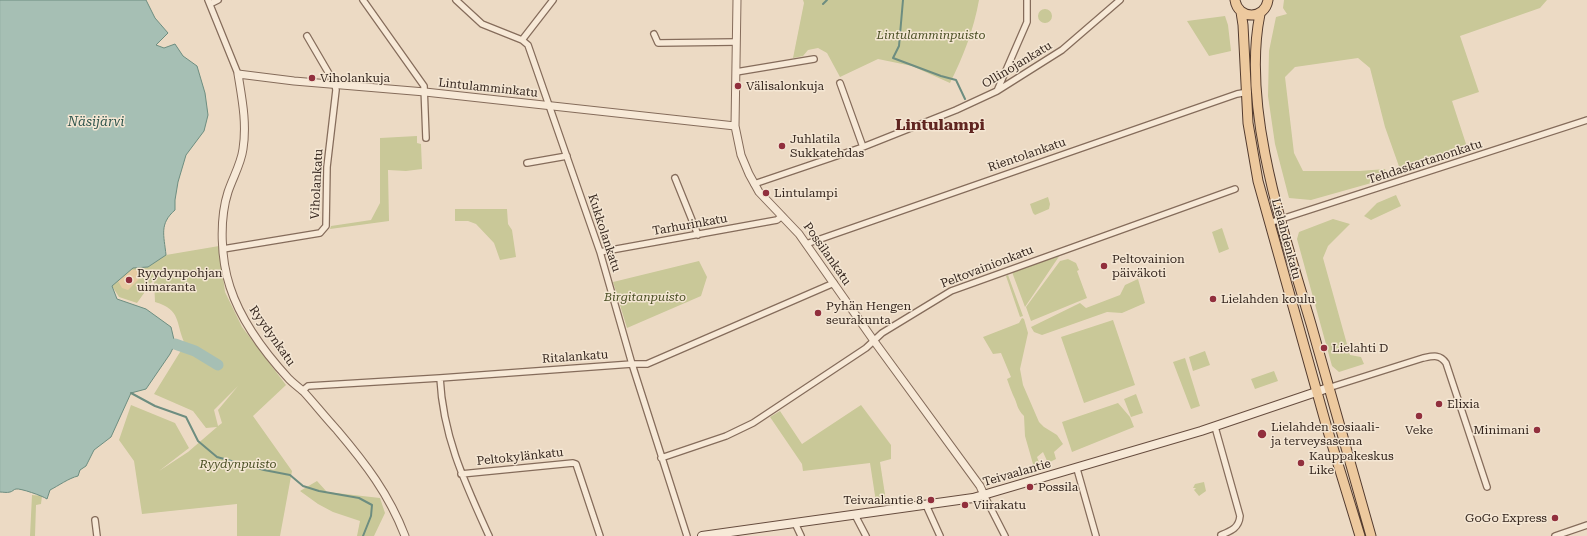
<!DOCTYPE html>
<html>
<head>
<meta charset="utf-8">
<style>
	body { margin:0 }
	canvas { display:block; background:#ecdac4 }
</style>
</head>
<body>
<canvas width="1587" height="536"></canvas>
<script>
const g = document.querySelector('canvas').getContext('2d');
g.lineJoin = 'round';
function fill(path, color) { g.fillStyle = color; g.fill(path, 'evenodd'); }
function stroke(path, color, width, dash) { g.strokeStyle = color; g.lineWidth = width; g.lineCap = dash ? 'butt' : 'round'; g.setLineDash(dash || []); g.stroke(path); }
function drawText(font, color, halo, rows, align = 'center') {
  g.font = font + ' "Roboto Serif",serif'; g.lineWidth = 3; g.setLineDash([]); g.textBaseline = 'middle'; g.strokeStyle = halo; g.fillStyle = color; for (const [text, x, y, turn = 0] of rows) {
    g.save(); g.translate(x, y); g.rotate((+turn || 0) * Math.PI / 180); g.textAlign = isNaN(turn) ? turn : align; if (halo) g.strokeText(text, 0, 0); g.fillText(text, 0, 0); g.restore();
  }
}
fill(new Path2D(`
	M803,0H979C974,29 963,57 950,83L912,66L878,59L840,77L827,53L818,48L808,50L803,56L793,58L804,3Z
	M1284,0H1547L1540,8L1460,36L1479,92L1452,101L1468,150L1401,172L1385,127L1370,68L1358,58L1295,67L1285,77L1294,153L1303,171H1360L1385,169L1389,178L1311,200L1289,198L1275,144L1268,96L1269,51L1276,17L1287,14L1283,8Z
	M1038 16a7 7 0 1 1 14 0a7 7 0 1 1-14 0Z
	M1225,16L1228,25L1231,51L1209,56L1187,21Z
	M417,136V143L421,144L422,169L406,171L388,170L389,221L330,229L331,226L371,220L380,203V138Z
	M1396,195L1401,206L1371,220L1364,216L1377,203Z
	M1048,197L1050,204L1049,209L1035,215L1033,213L1030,204Z
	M455,209H507L508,224L512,230L516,257L500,260L494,243L476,224L468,221H455Z
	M1333,219L1350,224L1328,246L1323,258L1350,355L1361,357L1364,364L1339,372L1332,366L1297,239L1299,232Z
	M1222,228L1229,249L1219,253L1212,232Z
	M219,246L225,292L242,327L286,385L253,416L292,471L280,536H237V504L142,514L134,461L119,440L131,405L175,423L189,448L159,471L188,452L217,427L206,428L193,411L154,394L185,344C175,323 182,310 155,302L154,279L137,303L119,297L112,286L133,268L148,267L166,255ZM238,386L218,410L222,423L218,426L214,410Z
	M1060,255L1025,307L1012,272Z
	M1068,259L1076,263L1079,270L1077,271L1087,298L1031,321L1026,307L1060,261Z
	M699,261L707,277L701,296L627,328L613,282Z
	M1008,275L1023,316L1020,317L1006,276Z
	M1138,279L1145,303L1122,313L1107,312L1042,335L1034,332L1031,327L1080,303L1086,308L1120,295L1125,285Z
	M1022,318L1024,319L1028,333L1020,369L1023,385L1039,422L1044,427L1057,435L1063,444L1054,452L1056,459L1048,463L1043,452L1037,457L1041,468L1019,478L1018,476L1033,464L1025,436L1024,416C1016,408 1018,404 1013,395C1011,390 1009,385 1007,379L1011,377L1001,353L993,354L983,337L1019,323Z
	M1113,320L1135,385L1084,403L1061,337Z
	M1205,351L1210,365L1193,371L1189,357Z
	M1185,358L1200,406L1191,409L1173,362Z
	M1274,371L1278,381L1255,389L1251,379Z
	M1136,394L1143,413L1131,417L1124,399Z
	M1118,403L1130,417L1134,427L1072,452L1062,422Z
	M861,405L891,445V459L880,462L886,501L876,502L870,463L803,471L802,464L770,417L780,411L802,444Z
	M317,481L327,492L380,498L385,513L374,536H357L360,521L333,512L318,504L300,491Z
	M1204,482L1206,491L1199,496L1194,490L1196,488H1193L1195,484Z
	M32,495L42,496L41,504L36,505L35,536H30Z`), '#c9c898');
fill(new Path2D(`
	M131,270H147L146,276L139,279L128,290L122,288L118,281Z`), '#e6cba2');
const water = new Path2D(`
	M0,0H146L155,18L168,33L156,45L164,48L175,44L183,56L197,66L205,93L208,115L204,131L186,155L178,182L175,200V210C159,224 164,235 166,255L148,267L133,268L112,286L117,299L146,309L171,327L175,344L170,354L146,389L131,393L111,437L94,450L86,466L80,470L78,476C69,478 58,486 50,490L47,499C43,496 20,488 16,489C14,489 12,492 10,492C7,493 3,492 0,492Z`);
fill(water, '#a6bfb4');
stroke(water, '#6d8d80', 1);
stroke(new Path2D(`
	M903,0L899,46L893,58L941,76L956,80L965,99
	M823,4L827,0
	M131,393L155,406L186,417L198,441L217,457L264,470L290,475L303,486L319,491L359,498L372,505L371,516L363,536`), '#6d8d80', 2);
stroke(new Path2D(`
	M175,344L195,351L218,365`), '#a6bfb4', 11);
const minor = new Path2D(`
	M208,0L238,74
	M363,0L424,86L426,138
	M456,0L482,24L522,40L528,45L600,252L632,364L687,536
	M210,4L218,0
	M654,34L658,43L736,42
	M522,40L553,0
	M736,72L814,59
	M840,83L863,147
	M997,91L1027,22V0
	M527,163L567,156
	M675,178L698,235
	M754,184L863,147L956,110L997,91L1062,50L1120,0
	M1269,223L1587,120
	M806,244L1237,94L1248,92
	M223,249L320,233L326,226L327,167L336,90L335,84L307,36
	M600,252L777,220L782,216
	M440,378C443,437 465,483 489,536
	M1328,388L1423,358C1433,356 1440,354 1446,363L1487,487
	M302,391L308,386L440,378L632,364H647L834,283
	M1215,427L1240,516C1239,528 1231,531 1221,535
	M661,458L726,436L753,423L866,348L882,333L951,291L1235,189
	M1077,469L1096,536
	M461,474L573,463L576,464L600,536
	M984,495L1005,536
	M926,505L940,536
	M855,515L866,536
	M95,520L97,536
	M795,523L801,536
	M1555,536L1587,525`);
const tertiary = new Path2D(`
	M737,0L735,126L741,155L749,174L759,192L799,234L874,341L980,486L984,495
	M405,536C389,494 365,463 337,430C325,417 314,403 303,391C298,387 293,383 289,379C265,353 241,321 230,287C221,260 219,220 228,192C233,177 241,164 243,149C247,123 242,99 238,74L294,81L425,92L735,126`);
const secondary = new Path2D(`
	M702,536L973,498L1201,431L1328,388`);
const primary = new Path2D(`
	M1235,0C1238,20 1265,20 1268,0
	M1241,12L1243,25L1248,123L1258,181L1327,428L1360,536
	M1260,14C1241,108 1284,233 1311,324C1331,395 1351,465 1371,536`);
stroke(minor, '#856c5b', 8);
stroke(tertiary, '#856c5b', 9);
stroke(secondary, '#674d3f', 10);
stroke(primary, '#533b2f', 11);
stroke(minor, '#f7e9d7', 5.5);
stroke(tertiary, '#f7e9d7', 7);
stroke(secondary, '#f7e9d7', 8);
stroke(primary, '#edc99e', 9);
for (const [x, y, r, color] of [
	[312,78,4,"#912f3d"],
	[738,86,4,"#912f3d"],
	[782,146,4,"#912f3d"],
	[766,193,4,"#912f3d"],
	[1104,266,4,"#912f3d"],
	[129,280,4,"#912f3d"],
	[1213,299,4,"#912f3d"],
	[818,313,4,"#912f3d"],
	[1324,348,4,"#912f3d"],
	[1439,404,4,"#912f3d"],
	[1419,416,4,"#912f3d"],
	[1537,430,4,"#912f3d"],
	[1262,434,5,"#912f3d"],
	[1301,463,4,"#912f3d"],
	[1030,487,4,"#912f3d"],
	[931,500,4,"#912f3d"],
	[965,505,4,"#912f3d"],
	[1555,518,4,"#912f3d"]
]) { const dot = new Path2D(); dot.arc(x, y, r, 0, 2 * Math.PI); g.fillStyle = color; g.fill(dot); stroke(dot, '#f4e6d3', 1.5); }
drawText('italic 12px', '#4c5126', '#f4e6d3', [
	["Lintulamminpuisto",931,35],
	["Birgitanpuisto",645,297],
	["Ryydynpuisto",238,464]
]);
drawText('12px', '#36271f', '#f4e6d3', [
	["Ollinojankatu",1017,65,-31],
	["Lintulamminkatu",488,88,6],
	["Rientolankatu",1027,155,-19],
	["Tehdaskartanonkatu",1425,162,-18],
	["Viholankatu",317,184,-87],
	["Tarhurinkatu",690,225,-10],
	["Kukkolankatu",604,233,72],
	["Lielahdenkatu",1286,239,75],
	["Possilankatu",827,254,55],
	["Peltovainionkatu",987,267,-21],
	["Ryydynkatu",272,336,55],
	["Ritalankatu",575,357,-4],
	["Peltokylänkatu",520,457,-6],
	["Teivaalantie",1017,473,-16]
]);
drawText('12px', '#36271f', '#f4e6d3', [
	["Viholankuja",320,78],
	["Välisalonkuja",746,86],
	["Juhlatila",790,139],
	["Sukkatehdas",790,153],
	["Lintulampi",774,193],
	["Peltovainion",1112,259],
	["päiväkoti",1112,273],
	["Ryydynpohjan",137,273],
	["uimaranta",137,287],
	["Lielahden koulu",1221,299],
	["Pyhän Hengen",826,306],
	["seurakunta",826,320],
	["Lielahti D",1332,348],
	["Elixia",1447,404],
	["Lielahden sosiaali-",1271,427],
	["ja terveysasema",1271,441],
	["Veke",1419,430,"center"],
	["Minimani",1529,430,"right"],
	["Kauppakeskus",1309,456],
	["Like",1309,470],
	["Possila",1038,487],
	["Teivaalantie 8",923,500,"right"],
	["Viirakatu",973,505],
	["GoGo Express",1547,518,"right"]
], 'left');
drawText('italic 13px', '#2f554d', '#f4e6d3', [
	["Näsijärvi",96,122]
]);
drawText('bold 16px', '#602520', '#f4e6d3', [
	["Lintulampi",940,125]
]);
</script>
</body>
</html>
